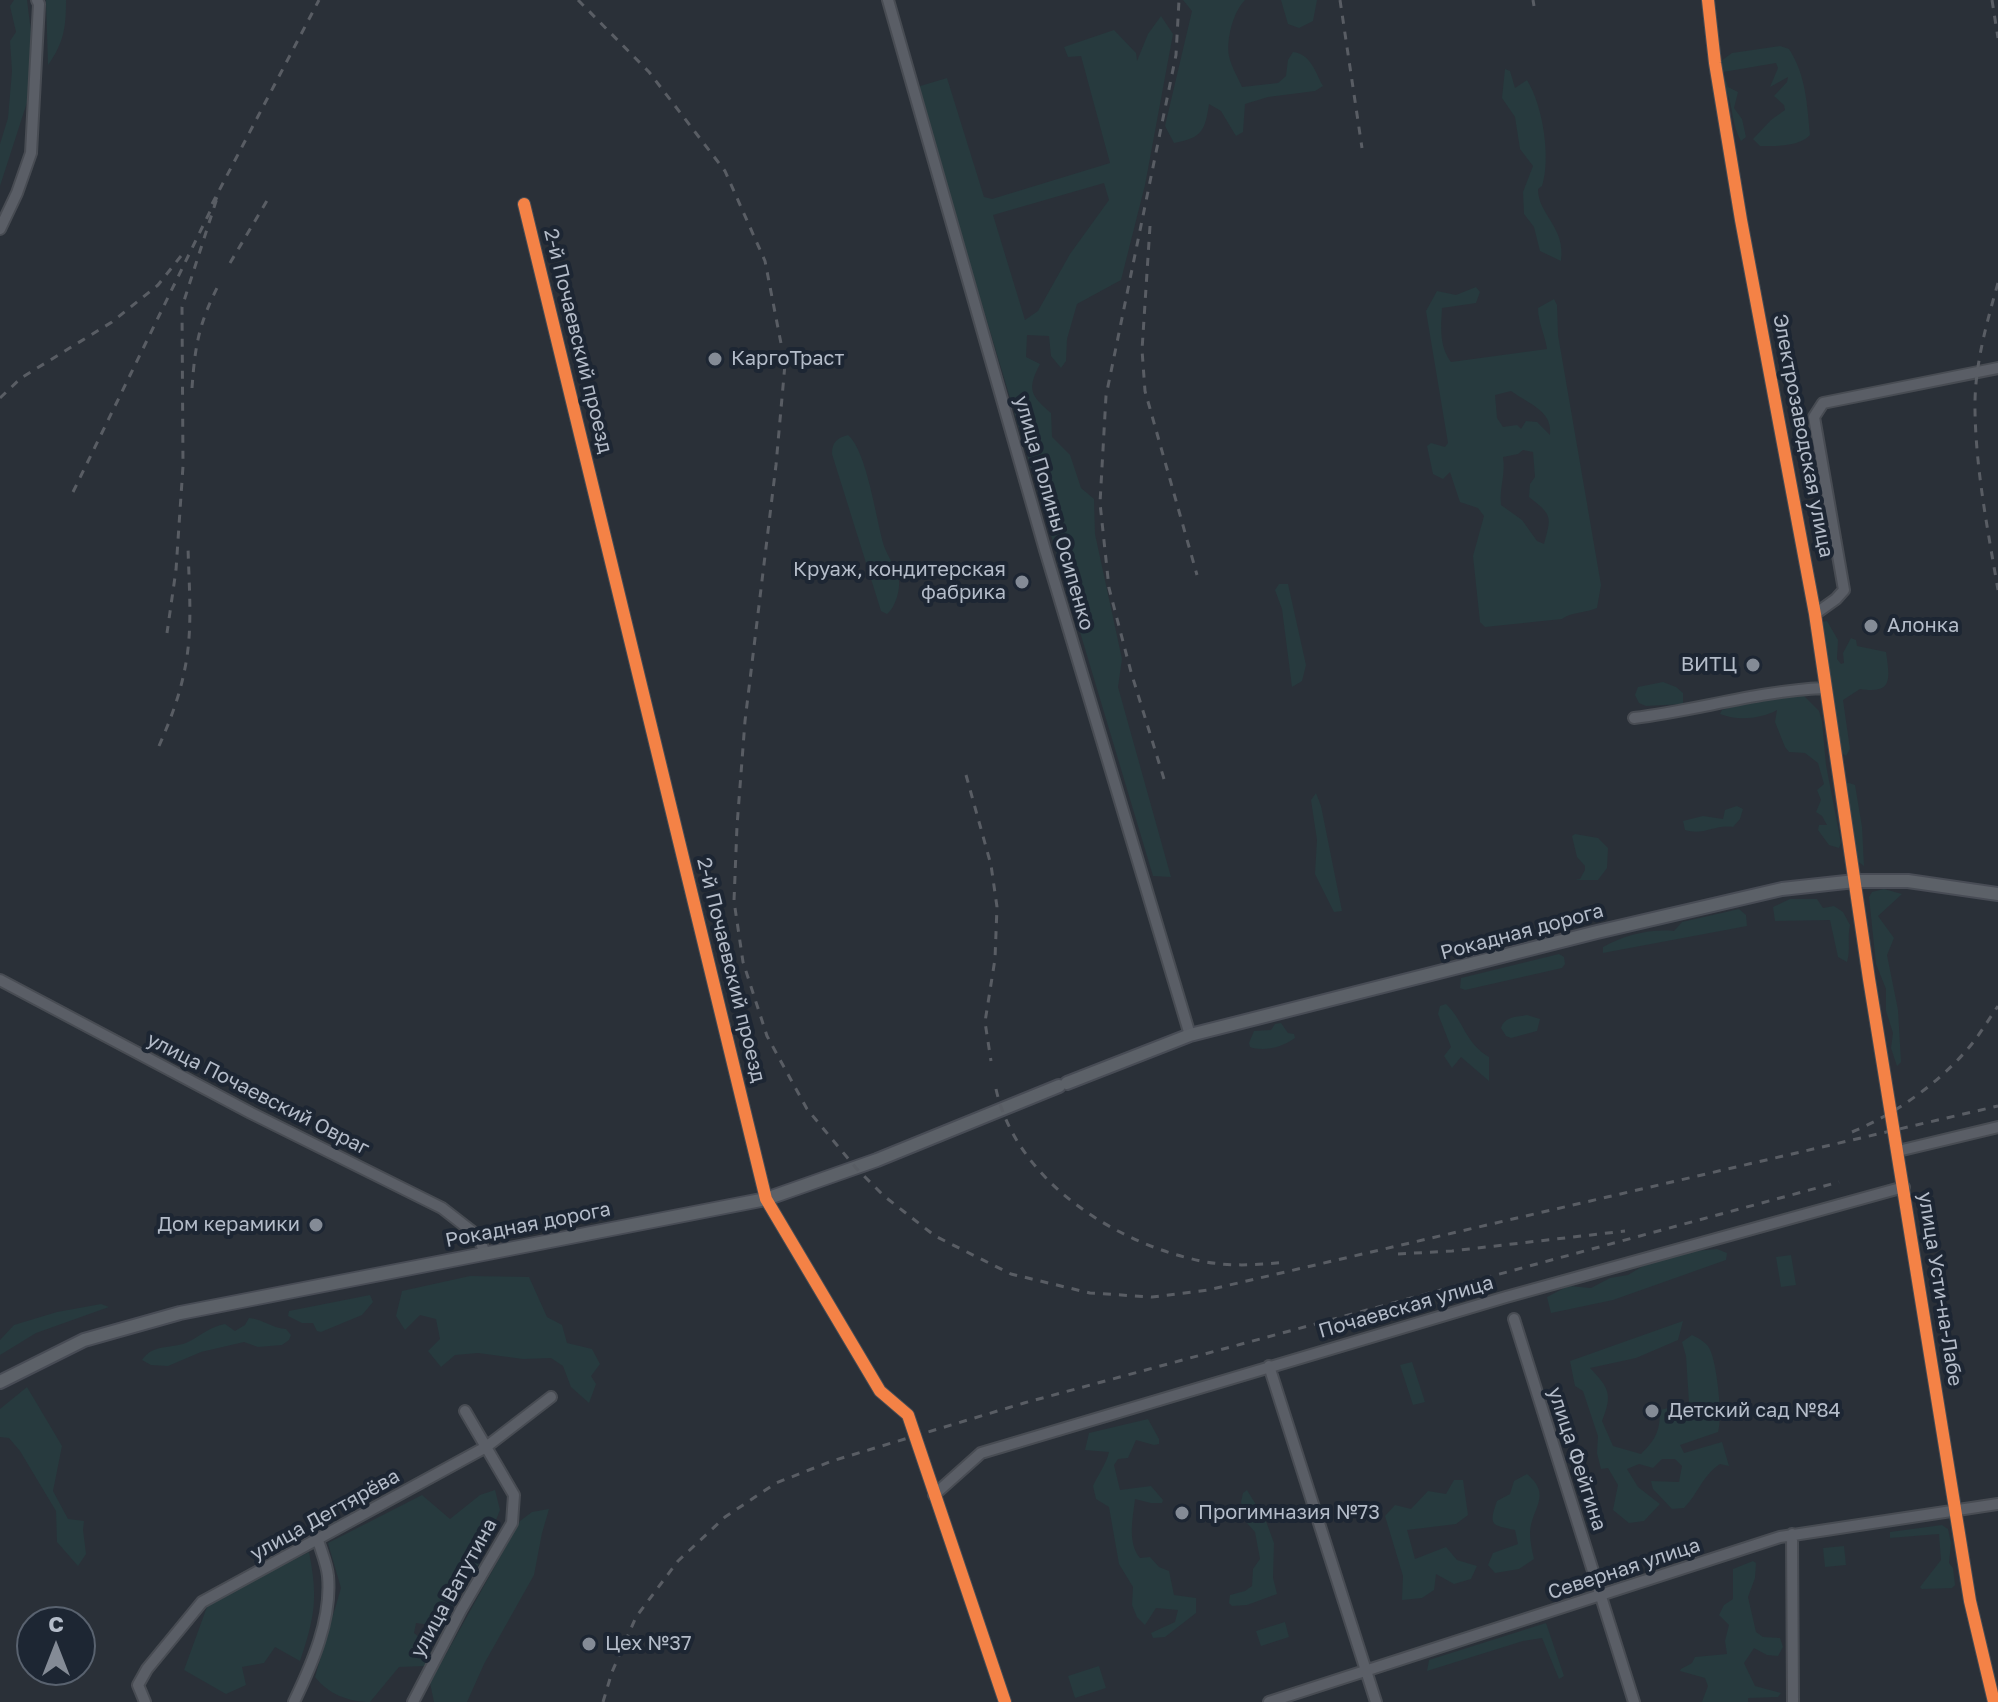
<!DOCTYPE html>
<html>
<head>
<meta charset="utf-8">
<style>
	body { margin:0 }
	#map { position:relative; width:1998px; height:1702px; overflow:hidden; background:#2a3038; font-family:"Golos Text",sans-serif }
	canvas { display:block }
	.north { position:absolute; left:16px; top:1606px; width:80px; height:80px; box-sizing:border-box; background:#1d2633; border:2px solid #59626f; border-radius:50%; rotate:0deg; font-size:22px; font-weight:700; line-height:32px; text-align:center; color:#b4bcc9 }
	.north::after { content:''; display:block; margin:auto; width:28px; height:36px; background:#848b96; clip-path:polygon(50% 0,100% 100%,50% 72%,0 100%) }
</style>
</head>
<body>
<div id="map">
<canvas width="1998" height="1702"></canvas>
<div class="north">С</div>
</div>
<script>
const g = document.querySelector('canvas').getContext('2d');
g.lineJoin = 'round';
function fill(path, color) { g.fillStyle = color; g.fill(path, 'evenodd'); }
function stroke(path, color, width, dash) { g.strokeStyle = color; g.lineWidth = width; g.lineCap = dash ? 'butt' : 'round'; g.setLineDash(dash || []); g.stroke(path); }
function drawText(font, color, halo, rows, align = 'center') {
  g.font = font + ' "Golos Text",sans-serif'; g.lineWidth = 8; g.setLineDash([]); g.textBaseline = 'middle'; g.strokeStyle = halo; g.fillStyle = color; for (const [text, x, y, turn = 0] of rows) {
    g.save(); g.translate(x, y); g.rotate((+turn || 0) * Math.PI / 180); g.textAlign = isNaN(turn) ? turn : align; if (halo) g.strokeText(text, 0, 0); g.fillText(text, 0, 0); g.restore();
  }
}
fill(new Path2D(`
	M14,0H27L34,55L32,87L0,186V144L8,118L12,71L10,41L16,32L10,6Z
	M46,0H66C66,27 64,43 48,65Z
	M1183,0H1245C1233,12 1226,40 1229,56C1231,66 1238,78 1242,87L1278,83L1286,76L1288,60L1293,52C1311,54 1315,72 1323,86L1315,91L1268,97L1245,104L1243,132L1236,136L1221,111L1209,104C1205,131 1202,138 1174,143L1165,126L1192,11Z
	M1281,0H1317L1313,21L1299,28L1288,24Z
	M1161,16L1173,34L1145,185L1121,280L1077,304L1067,339L1066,361L1061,368L1051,356L1049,336L1027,335L1026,357L1040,364C1027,389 1030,395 1051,413L1052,437L1070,455L1081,488L1094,499L1095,534L1122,659L1118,687L1171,877L1153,876L917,87L947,78L984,197L992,199L1110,163L1081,56L1068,57L1064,47L1114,30L1136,53L1137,61L1148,34ZM1104,183L1109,200L1070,254L1038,311L1025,320L993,215Z
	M1780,46L1789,49C1806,75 1807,104 1810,135C1799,147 1775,146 1760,146L1753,139L1771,120L1785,110L1784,105L1774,96L1787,82L1788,77L1770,87L1778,68L1776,63L1723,72L1728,87L1738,92L1734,108L1742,119L1746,137L1741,141C1733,127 1733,113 1729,98C1724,83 1720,76 1721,61L1732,53Z
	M1505,69L1510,71L1515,88L1527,80C1543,106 1551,158 1542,186L1538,189C1538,215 1566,227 1561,261L1540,251L1534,227L1524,214L1523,192L1533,166L1520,149L1515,117L1502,98Z
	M1476,287L1480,292L1476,303L1442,308C1441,327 1439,346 1451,362L1547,349C1545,335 1538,322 1538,308L1554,299L1557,305L1558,335L1601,585L1597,608C1587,613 1570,612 1562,619L1485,627L1480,622L1473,556L1484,516L1478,508L1460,502L1450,472L1443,479L1433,474L1427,446L1431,443L1445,447L1448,443L1426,311L1437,291L1456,295ZM1511,391C1529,404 1553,411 1550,435L1537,422L1526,421L1521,429L1517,425L1503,427L1497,418L1495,395ZM1523,450L1533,452L1535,477L1530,484L1529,497C1552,515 1552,516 1544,544L1537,541L1522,520L1501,505C1499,488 1506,474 1503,457L1518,454Z
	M848,435C867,451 876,520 884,546C888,557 897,569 899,581C900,591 895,608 887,614L881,611L832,454C832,442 837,438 848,435Z
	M1279,584H1288L1306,665L1302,681L1292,687L1282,609L1275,590Z
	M1827,621L1838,640L1837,659L1841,664L1844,663L1843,653L1851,638L1856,640L1857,646L1886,652C1890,680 1893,694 1860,689L1843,700L1850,749L1846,756L1840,752L1821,622Z
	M1663,682L1676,687L1683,693V704L1646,706L1639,703L1635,695L1638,687Z
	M1802,694L1819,711L1822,721L1826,765L1841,843L1839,848L1829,845L1818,830L1819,825H1827L1822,816L1816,812L1821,800L1817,790L1824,784L1818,763L1805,753L1789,752L1785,747L1775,722L1777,710C1761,719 1737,721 1720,714L1722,710L1757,700Z
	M1846,782L1855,785L1862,827L1864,866L1856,860L1857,852L1853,845L1844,790Z
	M1316,793L1321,806L1342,911L1334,912L1315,874L1317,840L1311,800Z
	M1737,806L1743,809L1740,819L1733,827C1715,824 1704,836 1685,830L1683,821L1703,816L1723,819L1725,810Z
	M1575,834L1598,838L1608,848L1607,868L1598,880H1575L1580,879L1585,870V866L1577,857L1572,836Z
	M1884,889L1902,894L1878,916L1894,938L1887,955L1898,1010L1901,1062L1897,1066L1891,1048L1893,1033L1886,1011V989L1876,964L1869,897L1872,892Z
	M1790,899H1817L1823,908L1834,906L1843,912L1850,925C1847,938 1851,949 1847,962L1838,957L1830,920L1775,921L1773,907Z
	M1739,909L1746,915L1747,926L1603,953V947C1625,935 1649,929 1674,931L1682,922Z
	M1559,954L1564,957L1565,964L1562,968L1465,990L1460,988L1461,978Z
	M1446,1004C1464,1021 1465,1043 1489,1057V1081L1461,1057L1452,1068L1444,1056L1451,1047L1438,1014L1440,1006Z
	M1527,1015L1540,1019L1537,1031L1511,1038L1506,1036L1501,1028C1505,1016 1517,1017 1527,1015Z
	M1281,1023L1288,1033L1294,1034L1295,1038C1283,1047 1264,1052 1250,1047L1249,1043L1254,1031L1271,1030L1275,1024Z
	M1717,1249L1727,1253L1726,1260L1613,1300L1551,1313L1547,1297L1568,1286L1591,1288L1610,1278L1628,1275L1648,1263L1685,1252Z
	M1791,1255L1796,1285L1781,1287L1776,1257Z
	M470,1276L529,1277L547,1317L562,1325L567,1343L592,1349L600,1364L591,1376L596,1384L589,1403L571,1387L563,1366L551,1358L523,1359L478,1353L455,1355L441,1367L428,1351L440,1339L436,1319L420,1315L405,1330L396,1316L402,1291Z
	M370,1295L373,1302L362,1315L321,1332L317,1331L313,1323H302L288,1316L289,1311Z
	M101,1304L109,1307L36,1333L0,1355V1340L14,1325L57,1312Z
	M249,1318C263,1319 271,1328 286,1329L291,1335L289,1340L282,1345L258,1347L244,1342L201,1352L168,1366L151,1365L142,1360C154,1342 174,1350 190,1341C203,1334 210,1327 225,1324L235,1331L245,1325Z
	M1683,1321L1678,1340L1636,1358L1590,1368C1609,1388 1613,1394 1602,1421L1613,1446L1641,1454C1656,1439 1660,1431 1660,1410L1689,1403L1686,1356L1682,1342L1692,1335C1700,1339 1708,1343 1711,1352C1717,1367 1723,1418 1718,1432L1680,1445L1684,1453L1722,1442L1729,1466L1720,1464C1702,1476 1698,1494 1684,1508L1672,1509L1653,1489L1651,1481L1679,1482L1682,1466L1675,1459H1662L1653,1468L1639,1464L1627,1469L1638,1487L1660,1504L1644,1521L1629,1523L1613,1510L1618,1485L1608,1468L1601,1469L1597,1453L1598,1436L1583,1391L1575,1386L1570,1361Z
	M1412,1362L1425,1402L1413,1405L1400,1365Z
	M27,1387L62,1446L53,1491L68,1519L84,1521L83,1530L86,1554L78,1566L57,1542L56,1511L20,1451L9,1438L0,1437V1409Z
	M1148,1419L1159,1439V1444L1154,1445L1136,1440L1128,1458L1118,1459L1114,1465L1120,1490L1151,1486L1163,1500L1162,1503H1151L1135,1499C1133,1518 1127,1542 1140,1558L1150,1557L1159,1567L1169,1571L1174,1595L1196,1598V1613L1165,1637L1153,1638L1151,1633L1175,1622L1178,1610L1156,1608L1145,1625L1137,1617L1132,1605L1133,1587L1119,1564L1109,1507L1096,1499L1093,1486C1098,1474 1106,1465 1109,1452L1085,1450L1089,1433Z
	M1527,1474C1553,1496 1531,1508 1530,1533C1530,1541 1532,1551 1534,1559L1519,1569L1495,1573L1488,1565L1493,1553L1518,1544L1515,1530C1492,1525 1488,1526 1497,1501L1510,1494L1514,1481Z
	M1454,1480H1463L1468,1515L1456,1524L1407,1530L1415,1559L1446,1547L1457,1560L1477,1566L1471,1579L1454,1584L1436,1574L1434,1590L1422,1598L1402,1600L1403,1576L1385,1516L1395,1505L1411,1509L1428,1491L1446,1494Z
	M495,1490L500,1510L477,1568L464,1580L450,1614L437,1626L416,1623L414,1633L431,1647L425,1666L399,1667L370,1702C349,1702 328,1694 315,1677L341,1588L328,1543L422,1495L450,1519L480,1495Z
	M1247,1490L1266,1521L1274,1543L1273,1578L1277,1594L1247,1605L1232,1606L1229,1603L1230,1595L1245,1591L1252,1586L1253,1569L1260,1559L1255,1532L1246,1522L1241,1502L1243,1493Z
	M549,1509L542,1533L534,1575L484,1664L467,1702H434L430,1683L520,1521L532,1512Z
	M1942,1525L1948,1529L1951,1543L1949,1563L1953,1568L1955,1585L1952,1588L1922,1589L1920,1587L1941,1560L1939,1534L1890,1538V1532Z
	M1844,1546L1846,1565L1825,1567L1823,1548Z
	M309,1552C318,1598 315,1616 300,1661L275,1647L264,1663L242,1667L246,1685L226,1694L184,1670L208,1604Z
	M1753,1561L1756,1563L1755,1578L1748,1597L1756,1632L1763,1637L1780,1638L1783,1647L1778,1656L1767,1655L1754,1648L1744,1663L1755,1686L1781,1693L1778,1697L1748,1698V1702H1702L1708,1686L1705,1678L1680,1671L1681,1669L1692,1663L1695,1657L1727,1654L1725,1641L1729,1625L1719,1615L1724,1605L1733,1599V1569Z
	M1285,1622L1289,1637L1261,1646L1256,1631Z
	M1546,1623L1564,1676L1559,1679L1542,1638L1523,1641L1427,1671L1429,1660Z
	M1099,1666L1106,1688L1075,1698L1068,1676Z`), '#273a3e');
const minor = new Path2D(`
	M888,0L1045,550L1190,1035
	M1708,0L1715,63L1741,220L1815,614L1869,979L1970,1601L1994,1702
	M524,204L766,1199L880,1391L908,1415L1005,1702
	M0,229L17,193L31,153L39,4L37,0
	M1815,614L1836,599L1844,590L1814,417L1823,403L1998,368
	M1634,718C1698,710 1759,691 1824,688
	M0,980L251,1113L442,1208L478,1236L485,1253
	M1898,1151L1998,1127
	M1514,1319L1634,1702
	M1269,1366L1376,1702
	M934,1495L981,1453L1506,1297L1904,1187
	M1792,1534L1793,1702
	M145,1702L138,1685L147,1669L202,1602L486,1447L551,1397
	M294,1702C312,1664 332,1619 328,1576C327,1564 321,1551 318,1540
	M413,1702L461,1610L512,1523L514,1495L465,1411
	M1269,1702L1780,1537L1998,1504`);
const major = new Path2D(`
	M1067,1083L1190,1035L1597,932L1782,889L1855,881H1908L1998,894
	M0,1382L84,1340L180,1313L766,1199L877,1160L1059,1086`);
stroke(minor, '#484c53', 14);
stroke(major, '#484c55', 16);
stroke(minor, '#5a5e66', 10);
stroke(major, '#5c6168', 12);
stroke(new Path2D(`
	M578,0L649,72L725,171L765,261L785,364L776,465L745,721L737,826L734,901L743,962L767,1036L807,1109L856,1168L884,1196L935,1236L1011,1274L1090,1293L1152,1297L1208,1290L1998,1106
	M1340,0L1362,148
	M1533,0L1534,6
	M1992,0L1998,38
	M212,204L319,0
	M1150,226L1142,350L1145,391L1197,575
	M230,263L268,199
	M1998,283C1986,325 1974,368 1975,411C1976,471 1988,531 1998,590
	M192,388C195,345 199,323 219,284
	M0,398L21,378L112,322L158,285L181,256
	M73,492L218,195L182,307L183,466L176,570L167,633
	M159,746C170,721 180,695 185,668C193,629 189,587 188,547
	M966,775L991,865L997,907L995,959L985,1022L991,1061
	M1164,779L1131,672L1109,588L1100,503L1106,396L1176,55L1179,0
	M996,1089C1016,1180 1114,1243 1201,1261C1230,1267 1258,1265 1287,1262
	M1852,1132C1893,1115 1935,1086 1965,1052C1977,1039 1987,1022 1998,1006
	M1398,1254L1452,1251L1625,1231
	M603,1702L612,1672L636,1617L678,1561L725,1517L776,1483L832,1461L1024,1403L1839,1182`), '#595d64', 3, [8, 8]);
stroke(new Path2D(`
	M1708,0L1715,63L1741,220L1815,614L1869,979L1970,1601L1994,1702
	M524,204L766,1199L880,1391L908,1415L1005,1702`), '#f48246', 12);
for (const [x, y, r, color] of [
	[715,359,8,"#848b96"],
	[1022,582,8,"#848b96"],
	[1871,626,8,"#848b96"],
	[1753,665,8,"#848b96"],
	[316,1225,8,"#848b96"],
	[1652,1411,8,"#848b96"],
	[1182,1513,8,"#848b96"],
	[589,1644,8,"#848b96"]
]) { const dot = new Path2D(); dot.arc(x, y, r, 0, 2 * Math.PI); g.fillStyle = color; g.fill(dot); stroke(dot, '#1d2633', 3); }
drawText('20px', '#b4bcc9', '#1d2633', [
	["2-й Почаевский проезд",578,341,76],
	["Электрозаводская улица",1803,436,79],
	["улица Полины Осипенко",1054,513,74],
	["Рокадная дорога",1522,932,-15],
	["2-й Почаевский проезд",731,970,76],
	["улица Почаевский Овраг",258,1094,27],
	["Рокадная дорога",528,1225,-11],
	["улица Усти-на-Лабе",1940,1289,81],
	["Почаевская улица",1406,1307,-16],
	["улица Фейгина",1577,1459,72],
	["улица Дегтярёва",325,1515,-29],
	["Северная улица",1624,1569,-18],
	["улица Ватутина",454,1588,-61]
]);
drawText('20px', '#b4bcc9', '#1d2633', [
	["КаргоТраст",731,359],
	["Круаж, кондитерская",1006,570,"right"],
	["фабрика",1006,593,"right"],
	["Алонка",1887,626],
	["ВИТЦ",1737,665,"right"],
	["Дом керамики",300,1225,"right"],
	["Детский сад №84",1668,1411],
	["Прогимназия №73",1198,1513],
	["Цех №37",605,1644]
], 'left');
</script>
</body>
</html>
